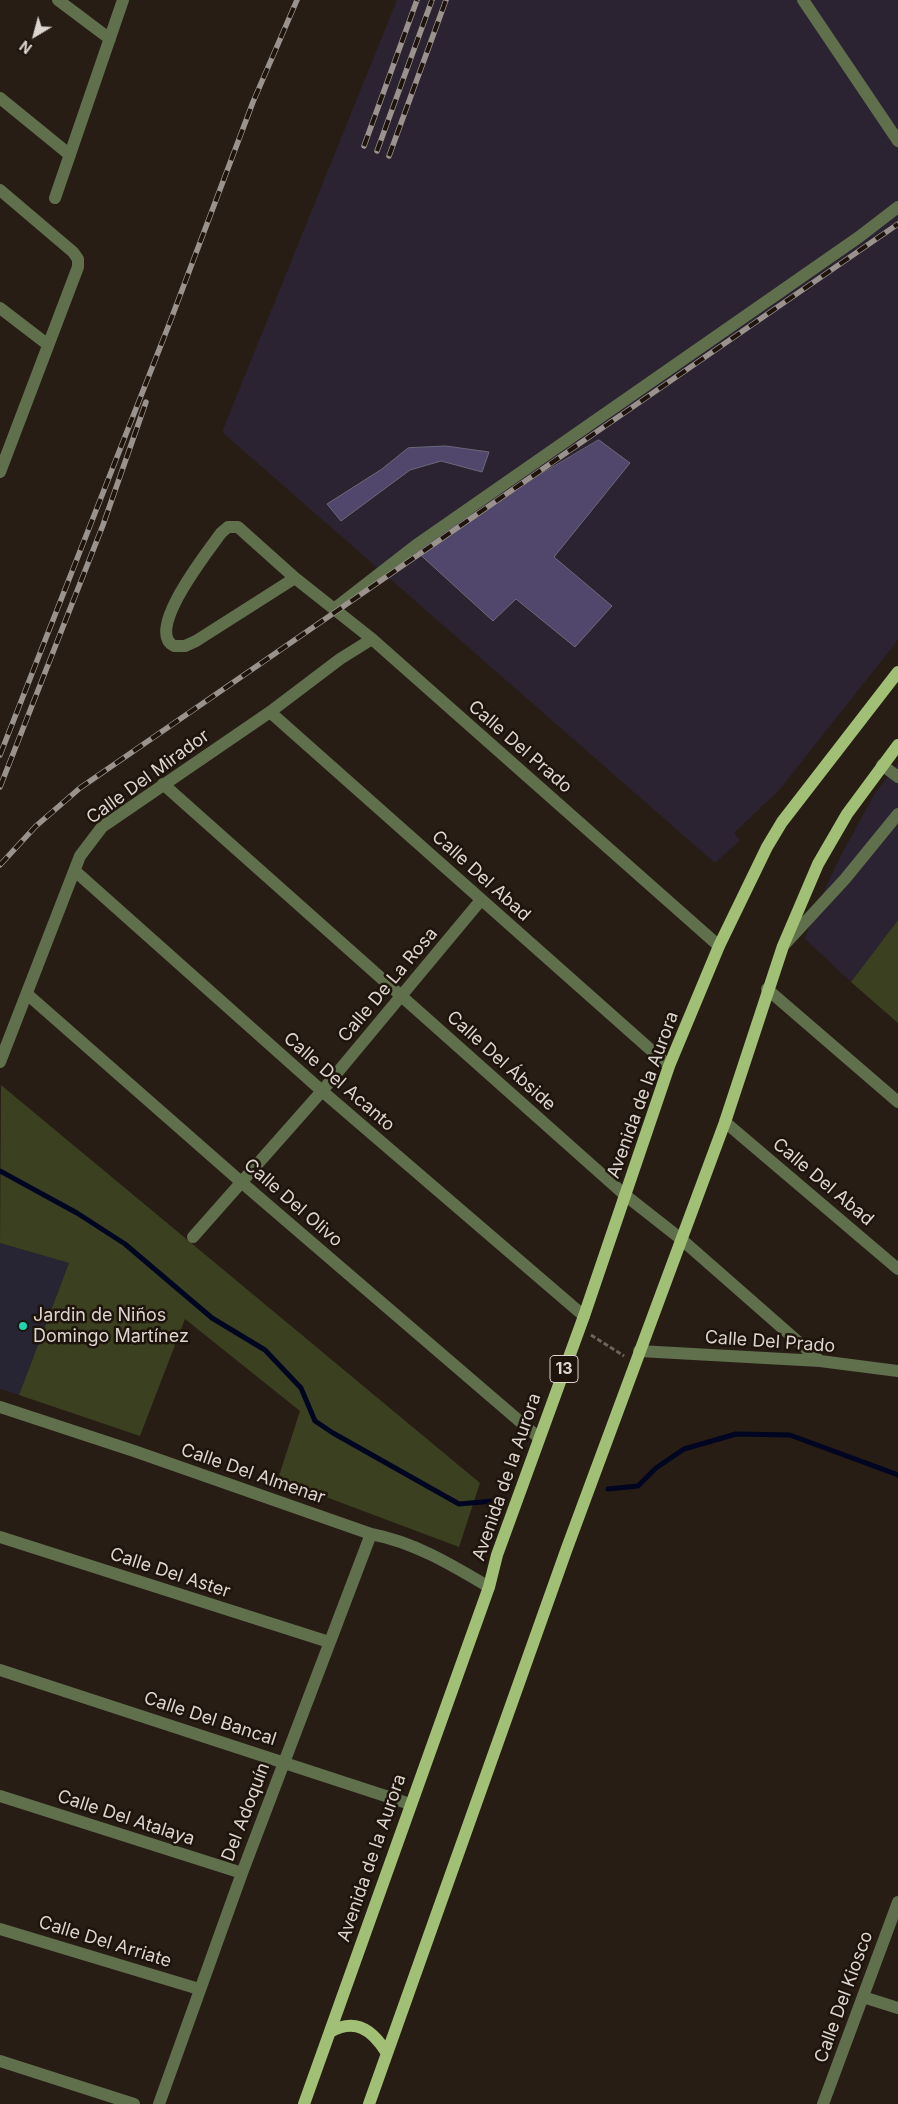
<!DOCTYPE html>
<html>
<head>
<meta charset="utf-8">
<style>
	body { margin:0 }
	#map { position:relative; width:898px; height:2104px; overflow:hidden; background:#271d15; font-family:Inter,sans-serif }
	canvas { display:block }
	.north { position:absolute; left:10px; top:10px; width:50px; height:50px; -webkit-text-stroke:4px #1e140c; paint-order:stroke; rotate:217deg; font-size:14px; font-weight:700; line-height:20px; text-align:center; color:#dcd5d0 }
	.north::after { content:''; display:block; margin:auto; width:18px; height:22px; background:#dcd5d0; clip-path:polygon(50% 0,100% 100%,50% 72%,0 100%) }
</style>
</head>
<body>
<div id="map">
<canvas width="898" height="2104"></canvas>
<div class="north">N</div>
</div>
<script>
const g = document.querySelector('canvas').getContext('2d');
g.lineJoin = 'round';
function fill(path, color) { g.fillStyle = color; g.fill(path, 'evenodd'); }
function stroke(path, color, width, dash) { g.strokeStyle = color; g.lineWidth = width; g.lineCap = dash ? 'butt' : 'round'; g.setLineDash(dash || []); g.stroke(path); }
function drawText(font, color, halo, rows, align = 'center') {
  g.font = font + ' Inter,sans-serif'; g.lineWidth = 5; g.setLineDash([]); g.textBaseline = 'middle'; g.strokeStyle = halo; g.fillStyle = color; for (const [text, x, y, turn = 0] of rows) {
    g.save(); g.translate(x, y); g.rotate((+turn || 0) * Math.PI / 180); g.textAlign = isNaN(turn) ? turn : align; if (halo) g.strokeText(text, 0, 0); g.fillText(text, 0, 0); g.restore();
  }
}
fill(new Path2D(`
	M397,0H898V640L780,789L734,833L740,840L715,863L222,432Z
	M898,763V920L851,982L805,939L813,915L839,859L874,795Z`), '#2b2332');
fill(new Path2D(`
	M0,1243L69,1263L19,1395L0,1389Z`), '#272434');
fill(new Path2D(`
	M898,920V1023L851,982Z
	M1,1085L480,1483L459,1547L278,1479L300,1411L185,1319L140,1436L19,1395L69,1263L0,1243Z`), '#3b4020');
stroke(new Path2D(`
	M0,1171L77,1213L125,1244L212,1318L265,1350L301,1388L315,1421L333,1433L459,1504L494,1501
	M608,1489L638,1486L656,1468L684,1449L736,1434L790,1435L898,1475`), '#000521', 5);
const building = new Path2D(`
	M599,440L630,463L554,557L612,606L575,647L516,599L493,621L414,549Z
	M446,446L489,452L482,472L441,461L410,470L341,521L327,504L382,469L408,448Z`);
fill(building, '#51476c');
stroke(building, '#6c6977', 1);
stroke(new Path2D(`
	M591,1335L624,1356`), '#6b635c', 3, [5, 2.5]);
stroke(new Path2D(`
	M58,0L110,39
	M803,0L898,141
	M0,98L70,155
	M0,190L73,252L78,259V267L0,472
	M55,198L123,0
	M0,308L47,344
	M295,578L196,641L185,646H174C144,631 209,550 221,533L228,527H238L295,578L372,639L719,946
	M334,609L415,546L859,237L898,207
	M270,712L669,1066
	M882,765L898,777
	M163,784L625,1195L681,1239L820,1361
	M75,871L322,1091L584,1316
	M785,944L845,879L898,814
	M767,989L898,1102
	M27,994L240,1181L538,1437
	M0,1062L80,856L102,827L270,712L340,659L372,639
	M725,1122L898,1269
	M193,1237L322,1091L481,900
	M639,1351L820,1361L898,1371
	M0,1407L134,1451L371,1534C414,1542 452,1565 489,1587
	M0,1537L329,1642
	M0,1670L410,1804
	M0,1796L242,1873
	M0,1929L199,1989
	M863,1997L898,2008
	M0,2061L134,2104
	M159,2104L242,1873L371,1534
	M823,2104L898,1902`), '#606f4c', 12);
stroke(new Path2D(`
	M330,2032C355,2018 372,2029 386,2052
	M304,2104L489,1587L497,1555L584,1316L669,1066L719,946L767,847L782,822L898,672
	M369,2104L567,1548L725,1122L783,946L818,864L847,814L898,745`), '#a1c076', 12);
const rail = new Path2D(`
	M364,146L417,0
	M377,151L432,0
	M389,156L446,0
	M0,755L170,322L253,102L297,0
	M0,787L103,525L146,402
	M0,865L36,826L80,788L898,224`);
stroke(rail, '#9a928c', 5.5);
stroke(rail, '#1e140c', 4, [11]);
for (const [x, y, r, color] of [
	[23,1326,5,"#1fd5b0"]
]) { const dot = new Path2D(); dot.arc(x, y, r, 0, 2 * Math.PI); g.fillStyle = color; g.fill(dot); stroke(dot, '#1e140c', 2); }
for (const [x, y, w] of [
	[564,1369,28]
]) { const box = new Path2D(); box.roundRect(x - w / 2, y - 13.5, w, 27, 4); g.fillStyle = '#1e140c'; g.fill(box); stroke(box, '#dcd5d0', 1); }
drawText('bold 16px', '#dcd5d0', null, [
	["13",564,1369]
]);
drawText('18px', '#dcd5d0', '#1e140c', [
	["Calle Del Prado",520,747,41],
	["Calle Del Mirador",148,777,-36],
	["Calle Del Abad",481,876,42],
	["Calle De La Rosa",388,985,-50],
	["Calle Del Ábside",501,1061,42],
	["Calle Del Acanto",339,1082,41],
	["Avenida de la Aurora",643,1095,-70],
	["Calle Del Abad",823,1182,40],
	["Calle Del Olivo",293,1203,41],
	["Calle Del Prado",770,1342,4],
	["Calle Del Almenar",253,1474,19],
	["Avenida de la Aurora",507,1477,-71],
	["Calle Del Aster",170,1573,18],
	["Calle Del Bancal",210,1719,18],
	["Del Adoquín",246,1812,-69],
	["Calle Del Atalaya",126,1818,18],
	["Avenida de la Aurora",372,1858,-71],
	["Calle Del Arriate",105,1942,17],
	["Calle Del Kiosco",844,1997,-70]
]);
drawText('18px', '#dcd5d0', '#1e140c', [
	["Jardin de Niños",33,1316],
	["Domingo Martínez",33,1337]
], 'left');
</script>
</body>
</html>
